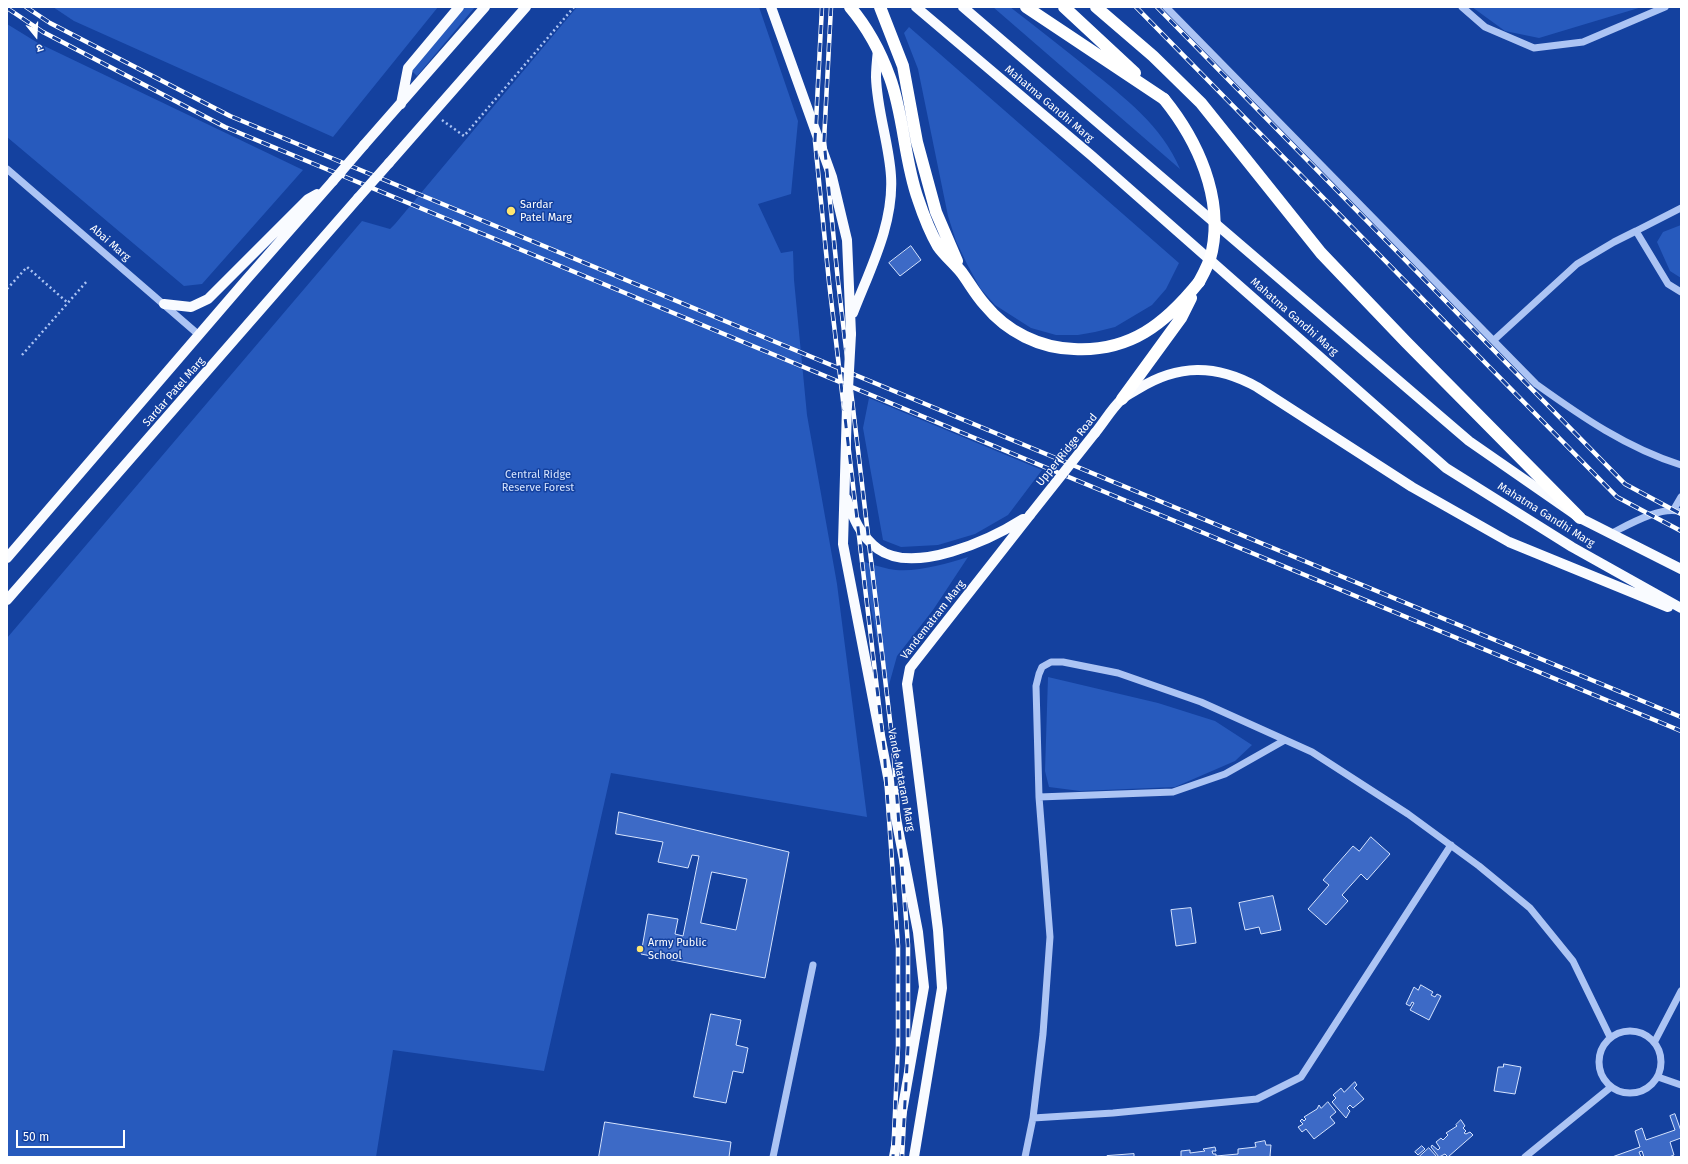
<!DOCTYPE html>
<html>
<head>
<meta charset="utf-8">
<style>
	body { margin:0 }
	#map { position:relative; width:1688px; height:1164px; overflow:hidden; background:#14419f; font-family:"Fira Sans","Noto Sans Devanagari",sans-serif }
	canvas { display:block }
	.frame { position:absolute; inset:0; border:8px solid #fff; pointer-events:none }
	.north { position:absolute; left:16px; top:16px; width:40px; height:40px; -webkit-text-stroke:3px #14419f; paint-order:stroke; rotate:162deg; font-size:11px; font-weight:700; line-height:16px; text-align:center; color:#fff }
	.north::after { content:''; display:block; margin:auto; width:14px; height:18px; background:#fff; clip-path:polygon(50% 0,100% 100%,50% 72%,0 100%) }
	.scale { position:absolute; left:16px; top:1130px; width:109px; height:18px; box-sizing:border-box; border:2px solid #fff; border-top:0; padding-left:5px; font-size:12px; line-height:14px; white-space:nowrap; color:#fff; -webkit-text-stroke:3px #14419f; paint-order:stroke }
</style>
</head>
<body>
<div id="map">
<canvas width="1688" height="1164"></canvas>
<div class="frame"></div>
<div class="north">उ</div>
<div class="scale">50 m</div>
</div>
<script>
const g = document.querySelector('canvas').getContext('2d');
g.lineJoin = 'round';
function fill(path, color) { g.fillStyle = color; g.fill(path, 'evenodd'); }
function stroke(path, color, width, dash) { g.strokeStyle = color; g.lineWidth = width; g.lineCap = dash ? 'butt' : 'round'; g.setLineDash(dash || []); g.stroke(path); }
function drawText(font, color, halo, rows, align = 'center') {
  g.font = font + ' "Fira Sans",sans-serif'; g.lineWidth = 3; g.setLineDash([]); g.textBaseline = 'middle'; g.strokeStyle = halo; g.fillStyle = color; for (const [text, x, y, turn = 0] of rows) {
    g.save(); g.translate(x, y); g.rotate((+turn || 0) * Math.PI / 180); g.textAlign = isNaN(turn) ? turn : align; if (halo) g.strokeText(text, 0, 0); g.fillText(text, 0, 0); g.restore();
  }
}
fill(new Path2D(`
	M53,7H438L333,137L74,21Z
	M464,7H475L417,76L411,70Z
	M577,7H759L798,121L791,194L758,204L781,253L793,251L794,280L807,415L837,584L867,817L611,773L544,1071L393,1050L376,1157H7V638L362,221L390,229L395,224Z
	M993,7H1010C1037,28 1063,48 1089,69C1125,98 1162,126 1180,169Z
	M1472,7H1642L1539,38L1505,31Z
	M7,24L38,43L303,170L202,284L184,286L7,137Z
	M909,27L1179,263L1166,289L1152,305L1115,327L1095,332L1078,335H1056L1031,328L995,305L980,288L967,264L956,241L948,216L918,69L904,33Z
	M1681,225V278L1670,271L1657,242L1663,232Z
	M869,398L1042,470L1008,515L975,534L938,545L901,547L883,540L863,428Z
	M968,557L933,610L897,656L887,692L862,561C871,564 880,567 889,569C912,574 946,564 968,557Z
	M1048,677L1158,703L1215,721L1252,745L1235,761L1175,787L1080,791L1049,787L1045,771Z`), '#275abd');
const building = new Path2D(`
	M911,246L921,260L900,276L889,263Z
	M619,812L789,852L765,978L641,954L648,914L678,919L675,934L683,936L699,856L692,855L688,868L658,862L663,842L616,834ZM712,872L747,879L736,930L701,923Z
	M1371,837L1390,854L1367,880L1361,874L1342,895L1348,901L1326,925L1308,909L1329,885L1323,880L1353,846L1359,851Z
	M1273,896L1281,930L1261,934L1259,927L1245,930L1239,903Z
	M1191,908L1196,943L1176,946L1171,910Z
	M1421,985L1433,992L1431,995L1435,997L1437,994L1441,996L1429,1020L1410,1010L1414,1003L1412,1002L1410,1006L1406,1004L1414,987L1418,990Z
	M711,1014L741,1020L736,1045L748,1048L743,1073L733,1071L726,1103L694,1097Z
	M1504,1064L1521,1067L1515,1094L1494,1091L1498,1067H1503Z
	M1355,1082L1357,1085L1354,1088L1364,1099L1353,1108L1350,1105L1347,1108L1350,1111L1346,1118L1332,1102L1336,1098L1333,1095L1341,1088L1344,1092Z
	M1328,1102L1336,1112L1330,1117L1335,1123L1314,1139L1306,1129L1302,1132L1298,1127L1303,1124L1300,1121L1302,1119L1304,1121L1306,1119L1304,1117L1317,1109L1319,1105L1321,1108Z
	M1675,1114L1681,1131V1138L1670,1142L1674,1155L1669,1157H1644L1642,1151L1639,1152L1641,1157H1612L1640,1147L1635,1131L1642,1128L1646,1140L1675,1130L1670,1116Z
	M1461,1120L1465,1126L1463,1128L1466,1131L1464,1133L1466,1134L1470,1132L1473,1135L1448,1157L1445,1154L1439,1157L1431,1147L1432,1145L1438,1150L1440,1148L1436,1142L1441,1138L1443,1140L1448,1135L1446,1133L1457,1126L1456,1125Z
	M605,1122L731,1142L729,1157H599Z
	M1265,1141L1266,1145H1271L1270,1156L1272,1157H1179H1181V1151L1190,1150V1153L1205,1151L1203,1149L1215,1147L1216,1151H1212L1213,1154H1216V1156L1238,1154V1149L1256,1147L1255,1143Z
	M1422,1146L1425,1149L1418,1155L1415,1152Z
	M1429,1148L1437,1157H1419Z
	M1134,1154V1157H1107V1156Z`);
fill(building, '#3d6ac6');
stroke(building, '#d5e3fd', 1);
stroke(new Path2D(`
	M442,120L464,136L574,7
	M7,289L27,267L68,303
	M22,355L88,280`), '#acc4f4', 2.5, [2, 3]);
stroke(new Path2D(`
	M1166,7L1536,384C1582,417 1627,448 1681,465
	M1462,7L1485,27L1534,48L1583,42L1665,7
	M7,169L199,335
	M1681,208L1636,231L1668,284L1681,292
	M1494,340L1577,264L1614,242L1636,231
	M1674,509L1681,497
	M1610,534C1628,525 1662,505 1681,512
	M1039,797L1173,792L1225,774L1285,740
	M1599 1062a31 31 0 1 1 62 0a31 31 0 1 1-62 0Z
	M1655,1041L1681,991
	M1658,1077L1681,1085
	M1033,1118L1113,1113L1257,1099L1301,1077L1451,845
	M773,1157L813,965
	M1025,1157L1033,1118L1043,1034L1050,937L1039,797L1036,686L1039,674L1042,667L1051,662H1063L1118,673L1201,702L1312,752L1408,814L1479,866L1530,908L1573,961L1610,1037
	M1525,1157L1611,1087`), '#acc4f4', 7);
stroke(new Path2D(`
	M771,7L832,177L847,240L851,334
	M916,7L1092,156L1446,468L1572,547L1681,608
	M963,7L1469,441L1580,518L1681,569
	M401,104L408,68L459,7
	M364,145L485,7
	M389,163L526,7
	M164,304L191,307L208,299L308,199L317,194
	M853,313C870,269 894,224 891,176C889,143 877,111 876,77C876,68 877,59 878,50
	M847,407L843,544L918,932L924,987L894,1157
	M1095,433C1104,422 1112,408 1122,399C1127,395 1133,392 1138,389C1178,364 1216,364 1257,387L1412,487L1509,542L1668,607
	M846,498C853,517 860,536 878,549C914,575 990,540 1023,519
	M7,558L246,280L333,181
	M7,600L358,198
	M914,1157L942,988L938,930L907,684L910,668L1030,515`), '#f9fbff', 10);
stroke(new Path2D(`
	M850,7C867,27 881,53 890,78C904,116 904,160 918,199C923,214 930,232 938,246C945,256 955,264 962,273C970,284 976,295 985,305C1007,332 1040,348 1074,349C1130,352 1165,324 1199,282
	M880,7L903,66L917,142L936,212L957,261
	M1026,7L1164,99
	M1064,7L1135,73
	M1096,7L1153,56L1201,103L1321,253L1406,342L1580,518
	M1122,399L1181,318L1191,298`), '#fff', 12);
const rail = new Path2D(`
	M26,7L50,23L230,116L1681,717
	M822,7L815,141L829,282L884,748L898,946V1047L893,1157
	M831,7L824,141L838,281L893,746L908,945V1047L902,1157
	M1136,7L1617,497L1681,531
	M1157,7L1625,484L1681,514
	M7,8L43,32L225,127L1681,731`);
stroke(rail, '#fff', 4.5);
stroke(rail, '#14419f', 3, [9]);
stroke(new Path2D(`
	M333,181L364,145
	M358,198L389,163
	M847,407L851,334
	M1030,515L1095,433`), '#f9fbff', 10);
stroke(new Path2D(`
	M1164,99C1198,141 1223,197 1212,251C1210,262 1204,273 1199,282`), '#fff', 12);
for (const [x, y, r, color] of [
	[511,211,5,"#ffe66f"],
	[640,949,4,"#ffe66f"]
]) { const dot = new Path2D(); dot.arc(x, y, r, 0, 2 * Math.PI); g.fillStyle = color; g.fill(dot); stroke(dot, '#14419f', 1.5); }
drawText('11px', '#fff', '#14419f', [
	["Mahatma Gandhi Marg",1049,104,40],
	["Abai Marg",110,243,41],
	["Mahatma Gandhi Marg",1294,317,41],
	["Sardar Patel Marg",174,392,-49],
	["Upper Ridge Road",1067,450,-51],
	["Mahatma Gandhi Marg",1546,515,32],
	["Vandematram Marg",933,620,-52],
	["Vande Mataram Marg",901,780,79]
]);
drawText('11px', '#fff', '#14419f', [
	["Sardar",520,205],
	["Patel Marg",520,218],
	["Army Public",648,943],
	["School",648,956]
], 'left');
drawText('11px', '#d5e3fd', '#14419f', [
	["Central Ridge",538,475],
	["Reserve Forest",538,488]
]);
</script>
</body>
</html>
